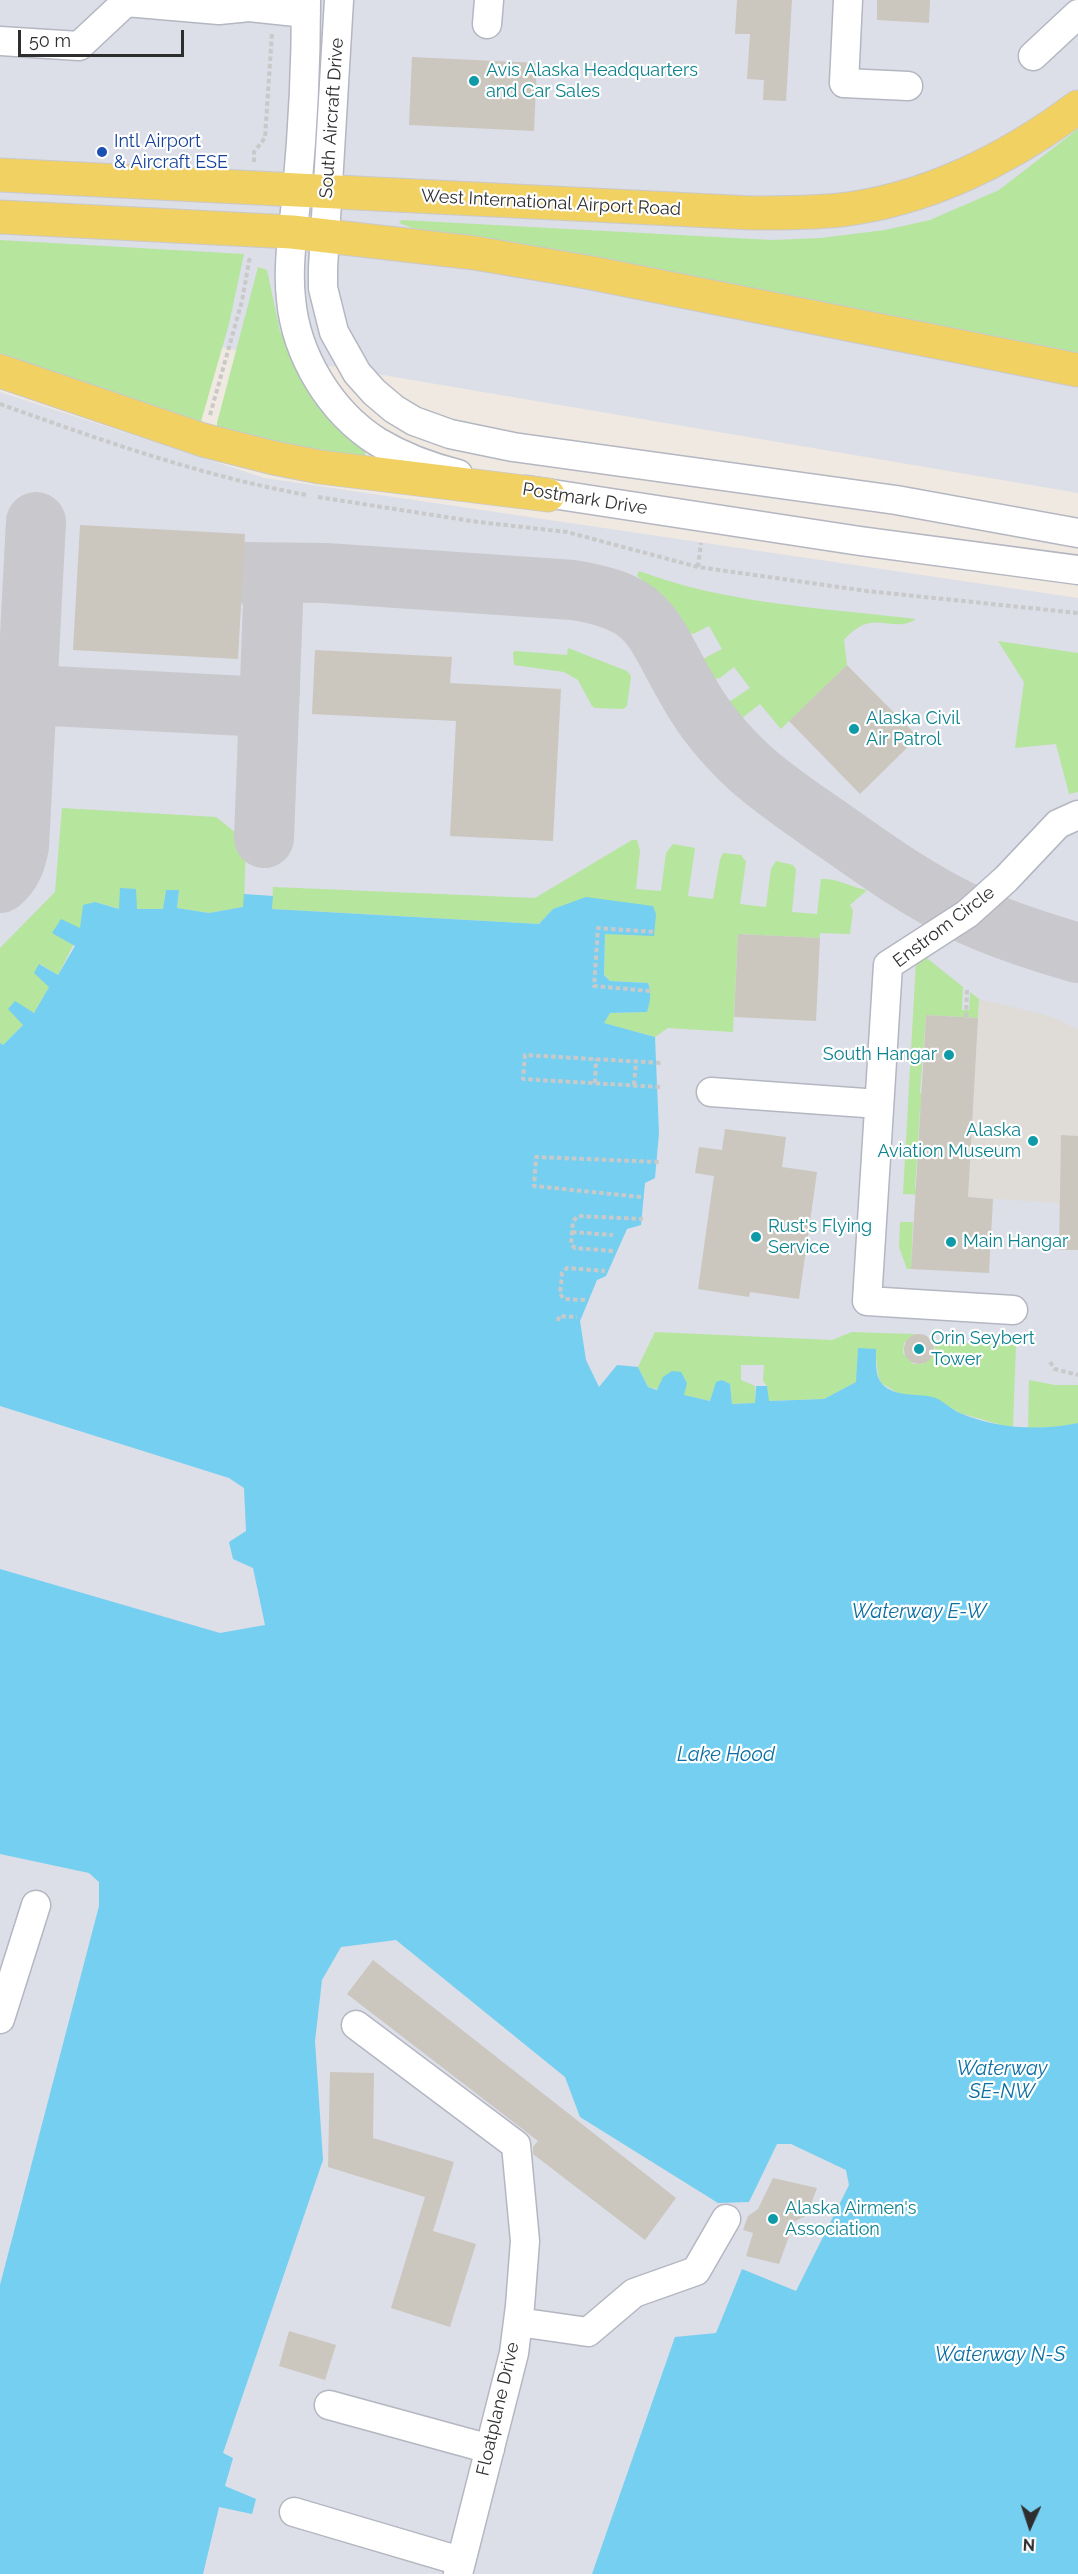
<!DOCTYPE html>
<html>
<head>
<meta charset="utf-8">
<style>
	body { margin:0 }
	#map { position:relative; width:1078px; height:2574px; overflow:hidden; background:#efe9e1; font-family:Raleway,sans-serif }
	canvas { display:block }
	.north { position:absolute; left:1000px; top:2496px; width:60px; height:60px; -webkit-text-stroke:4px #fff; paint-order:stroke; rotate:183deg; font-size:16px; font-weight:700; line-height:24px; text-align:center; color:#2e2e2e }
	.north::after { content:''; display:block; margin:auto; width:21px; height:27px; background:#2e2e2e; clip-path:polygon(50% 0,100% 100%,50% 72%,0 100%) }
	.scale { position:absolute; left:18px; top:30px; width:166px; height:27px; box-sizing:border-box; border:3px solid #2e2e2e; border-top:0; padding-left:8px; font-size:18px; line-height:21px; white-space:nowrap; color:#2e2e2e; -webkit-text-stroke:4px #fff; paint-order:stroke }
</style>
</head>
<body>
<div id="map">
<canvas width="1078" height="2574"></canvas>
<div class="north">N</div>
<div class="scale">50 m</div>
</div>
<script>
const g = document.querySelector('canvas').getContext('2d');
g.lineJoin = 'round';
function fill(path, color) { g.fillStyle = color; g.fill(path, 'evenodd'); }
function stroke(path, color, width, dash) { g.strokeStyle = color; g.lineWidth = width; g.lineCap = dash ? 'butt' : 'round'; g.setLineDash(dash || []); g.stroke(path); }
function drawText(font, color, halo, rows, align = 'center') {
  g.font = font + ' Raleway,sans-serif'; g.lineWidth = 4.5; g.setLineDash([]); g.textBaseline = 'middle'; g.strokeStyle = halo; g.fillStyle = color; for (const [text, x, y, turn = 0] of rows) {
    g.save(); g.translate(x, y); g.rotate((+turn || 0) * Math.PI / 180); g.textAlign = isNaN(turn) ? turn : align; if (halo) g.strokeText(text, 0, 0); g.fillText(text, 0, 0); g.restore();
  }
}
fill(new Path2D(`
	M0,0H1078V493L0,310Z
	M0,392L265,478L1078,598V2574H0Z`), '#dcdee8');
fill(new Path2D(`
	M1078,129V355L421,231L399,223L402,220L772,240L821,238L885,230L930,220L999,190Z
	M0,240L244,254L229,324L200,425L0,356Z
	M258,267L267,270L280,331L312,399L365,452L367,459L217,432V423Z
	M639,571C726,604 824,608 916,619C892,635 873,606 844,640L847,665L781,729L760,704L742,718L731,720L725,712L726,704L750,688L734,667L720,678L706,681L697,666L701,660L722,649L709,626L693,634L680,632C672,606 659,592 637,576Z
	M998,641L1078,653V792L1069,794L1056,744L1015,748L1024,682Z
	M568,648L627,671L631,676L627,706L623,709L595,708L592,706L578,680L564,672L514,665L513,652L516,651L567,655Z
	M62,808L216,817L246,841L244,907L209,913L177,908L179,891L166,890L163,909H137L120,888V909L95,902L58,975L40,964L49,987L34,1013L9,1009L23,1025L3,1045L0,1043V948L55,892Z
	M632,840H637L640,850L636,889L661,891L666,853L673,844L695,848L688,896L713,899L720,860L723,853L741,855L746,862L740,904L766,907L771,869L776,861L793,865L796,870L792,912L817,914L821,879C838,878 850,887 867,890L850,905L853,911L850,934L820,933V938L738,934L733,1032L668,1028L655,1037L603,1023L610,1013L646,1012C650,1003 652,993 648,983L610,981L604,974L605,933L553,909L539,924L272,909L273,887L535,898Z
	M923,955L963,987L962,1010H969L970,992L979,999L978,1018L926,1015L920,1093L955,1095L954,1112L920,1110L915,1188L950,1196L903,1194L916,961Z
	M900,1222H913L911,1269H907L899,1247Z
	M655,1332L832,1340L852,1332L915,1334L904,1343L903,1353L913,1364H923L934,1354L936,1342L1016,1345L1013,1425L1011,1428L960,1413L932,1397H913L896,1392L881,1383L878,1375L875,1349L856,1382L824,1399L768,1401L767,1386L763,1381L764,1365H741V1380L755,1386V1403L732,1404L730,1384L716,1383L710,1401L648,1387L638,1367Z
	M1029,1380L1055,1385H1078V1423L1059,1427L1028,1428Z`), '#b6e59e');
fill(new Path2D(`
	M979,999L1049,1016L1078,1029V1136L1061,1135L1060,1203L963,1197L968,1191Z`), '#dfdcd8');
fill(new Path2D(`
	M120,888L136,889L137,909H163L166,890H179L177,908L209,913L243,907L244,894L273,896L272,909L539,924L553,909L586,897L653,906L656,914L654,936L605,934L604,975L610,981L648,983C652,993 650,1003 647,1012L610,1013L604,1023L655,1037L659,1133L655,1178L645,1183L641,1225L627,1229L606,1276L597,1280L580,1321L586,1360L599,1387L617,1365L638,1367L648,1387L657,1390L663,1377L672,1371L681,1372L687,1383L684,1395L710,1401L716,1382L722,1380L730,1384L732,1404L755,1403L756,1386H767L769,1401L824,1399L856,1382L858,1348L876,1349C876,1359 875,1373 880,1381C891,1398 917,1393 932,1397C942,1399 950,1409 960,1413C997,1429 1039,1431 1078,1423V2574H592L675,2337L716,2333L742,2269L796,2291L849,2185L846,2170L791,2144H777L749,2202L718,2203L580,2117L565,2077L396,1940L341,1947L322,1980L315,2041L323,2160L223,2453L233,2458L225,2486L256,2499L252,2514L219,2507L203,2574H0V2285L99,1906V1882L89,1873L0,1854V1569L220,1633L265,1625L253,1568L233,1559L229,1542L246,1531L244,1488L229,1478L0,1406V1043L3,1045L23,1025L8,1009L15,1001L34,1013L49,987L34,973L39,964L58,975L75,946L52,933L61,919L80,928L83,905L95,902L119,909Z`), '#75cff0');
stroke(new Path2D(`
	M245,572L325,573L573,590C654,603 651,628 688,691C704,720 727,747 751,769C778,793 809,813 839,834C880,863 921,892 966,913C1002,930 1040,942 1078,953
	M245,572C262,578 270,586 273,604L264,838
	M28,676L42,692L52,696L245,706L254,704L270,692
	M0,883C12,873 16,861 19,846L36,522`), '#c9c8cc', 60);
fill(new Path2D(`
	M737,0H792L786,101L763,100L764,80L747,79L750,34H735Z
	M877,0H930L929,23L877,20Z
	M412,57L537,63L534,131L409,125Z
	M80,525L245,534L238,659L73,650Z
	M315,650L452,657L450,683L561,689L553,841L450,836L456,721L312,714Z
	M847,665L918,737L860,794L789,721Z
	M738,934L820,938L816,1021L734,1017Z
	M926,1015L978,1018L968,1197L993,1199L989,1273L911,1269Z
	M725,1129L786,1137L782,1167L817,1172L799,1299L750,1292L749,1297L698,1289L714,1176L695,1173L699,1147L722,1150Z
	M1061,1135L1078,1136V1250H1059Z
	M904 1349a15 15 0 1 1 30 0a15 15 0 1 1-30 0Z
	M373,1960L676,2198L645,2240L533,2154V2147L538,2141L347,1994Z
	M330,2072L374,2073L373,2138L454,2162L433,2231L476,2244L450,2327L391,2308L425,2197L328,2167Z
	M773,2178L817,2188L807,2215L794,2222L779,2264L746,2256L753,2233L743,2230L748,2216L758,2209Z
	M289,2331L336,2345L325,2380L279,2366Z`), '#cbc7bf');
const minor = new Path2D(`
	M249,0V7L306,13
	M306,0C306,63 303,128 297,191C294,227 287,263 291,299C296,355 330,412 378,442C403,457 430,467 458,474
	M339,0L323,268V288L334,332L357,373L374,392L394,409L414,421L450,434L513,447L896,500L1078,533
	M848,0L844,83L908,86
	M487,24L489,0
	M0,41L79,46L126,2L219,10L249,7
	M1033,56L1078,14
	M526,490L860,541L1078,570
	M711,1092L879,1104
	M1013,1310L867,1301L888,965L967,914L1006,879L1058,824L1078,815
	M0,2019L36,1905
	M356,2025L516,2145L525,2241L520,2306L514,2353L458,2574
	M518,2322L588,2332L634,2293L696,2271L726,2219
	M329,2405L490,2449
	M294,2512L460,2561`);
const major = new Path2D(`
	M0,175L752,213C781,213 811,213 840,210C926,200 1009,159 1078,107
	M0,217L292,232L475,253L592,273L1078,370
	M0,371L203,440L274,458L320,467L548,495`);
stroke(minor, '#b4b7c1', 31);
stroke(major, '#c9c9c9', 35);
stroke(new Path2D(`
	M254,162V152L265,138L272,33
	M0,404C101,440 201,476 307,495
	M210,415L242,301L250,256
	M318,497L478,522L567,532L698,567L867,591L1078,613
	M698,567L701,543
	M650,991L594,986L598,928L656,932
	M966,1017L967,990
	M595,1083L596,1059
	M634,1085L636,1062
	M660,1087L523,1079L525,1055L662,1063
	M641,1197L534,1186L536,1157L660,1162
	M572,1232L613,1235
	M613,1251L575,1248L571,1244L573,1221L578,1216L643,1219
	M585,1300L564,1299L560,1294L562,1273L567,1268L605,1271
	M558,1321L559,1316L577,1317
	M1050,1362L1055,1369L1078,1375`), '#c9c9c9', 4, [4.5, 3]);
stroke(minor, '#fff', 28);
stroke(major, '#f2d163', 33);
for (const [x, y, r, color] of [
	[474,81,6,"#0f9aa8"],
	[102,152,6,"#1a4fb4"],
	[854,729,6,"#0f9aa8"],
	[949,1055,6,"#0f9aa8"],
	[1033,1141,6,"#0f9aa8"],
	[756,1237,6,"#0f9aa8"],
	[951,1242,6,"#0f9aa8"],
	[919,1349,6,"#0f9aa8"],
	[773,2219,6,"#0f9aa8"]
]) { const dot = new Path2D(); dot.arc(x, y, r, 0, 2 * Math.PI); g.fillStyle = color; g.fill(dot); stroke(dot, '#fff', 2); }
drawText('18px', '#0d838f', '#fff', [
	["Avis Alaska Headquarters",486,71],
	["and Car Sales",486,92],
	["Alaska Civil",866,719],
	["Air Patrol",866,740],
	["South Hangar",937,1055,"right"],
	["Alaska",1021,1131,"right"],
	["Aviation Museum",1021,1152,"right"],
	["Rust's Flying",768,1227],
	["Service",768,1248],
	["Main Hangar",963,1242],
	["Orin Seybert",931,1339],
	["Tower",931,1360],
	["Alaska Airmen's",785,2209],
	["Association",785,2230]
], 'left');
drawText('18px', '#2e2e2e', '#fff', [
	["South Aircraft Drive",332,118,-86],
	["West International Airport Road",551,203,3],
	["Postmark Drive",585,499,9],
	["Enstrom Circle",944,927,-37],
	["Floatplane Drive",498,2409,-77]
]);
drawText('18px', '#164399', '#fff', [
	["Intl Airport",114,142],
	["& Aircraft ESE",114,163]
], 'left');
drawText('italic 20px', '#0d6fa3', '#fff', [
	["Waterway E-W",919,1612],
	["Lake Hood",726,1755],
	["Waterway",1002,2069],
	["SE-NW",1002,2092],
	["Waterway N-S",1000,2355]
]);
</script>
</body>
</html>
